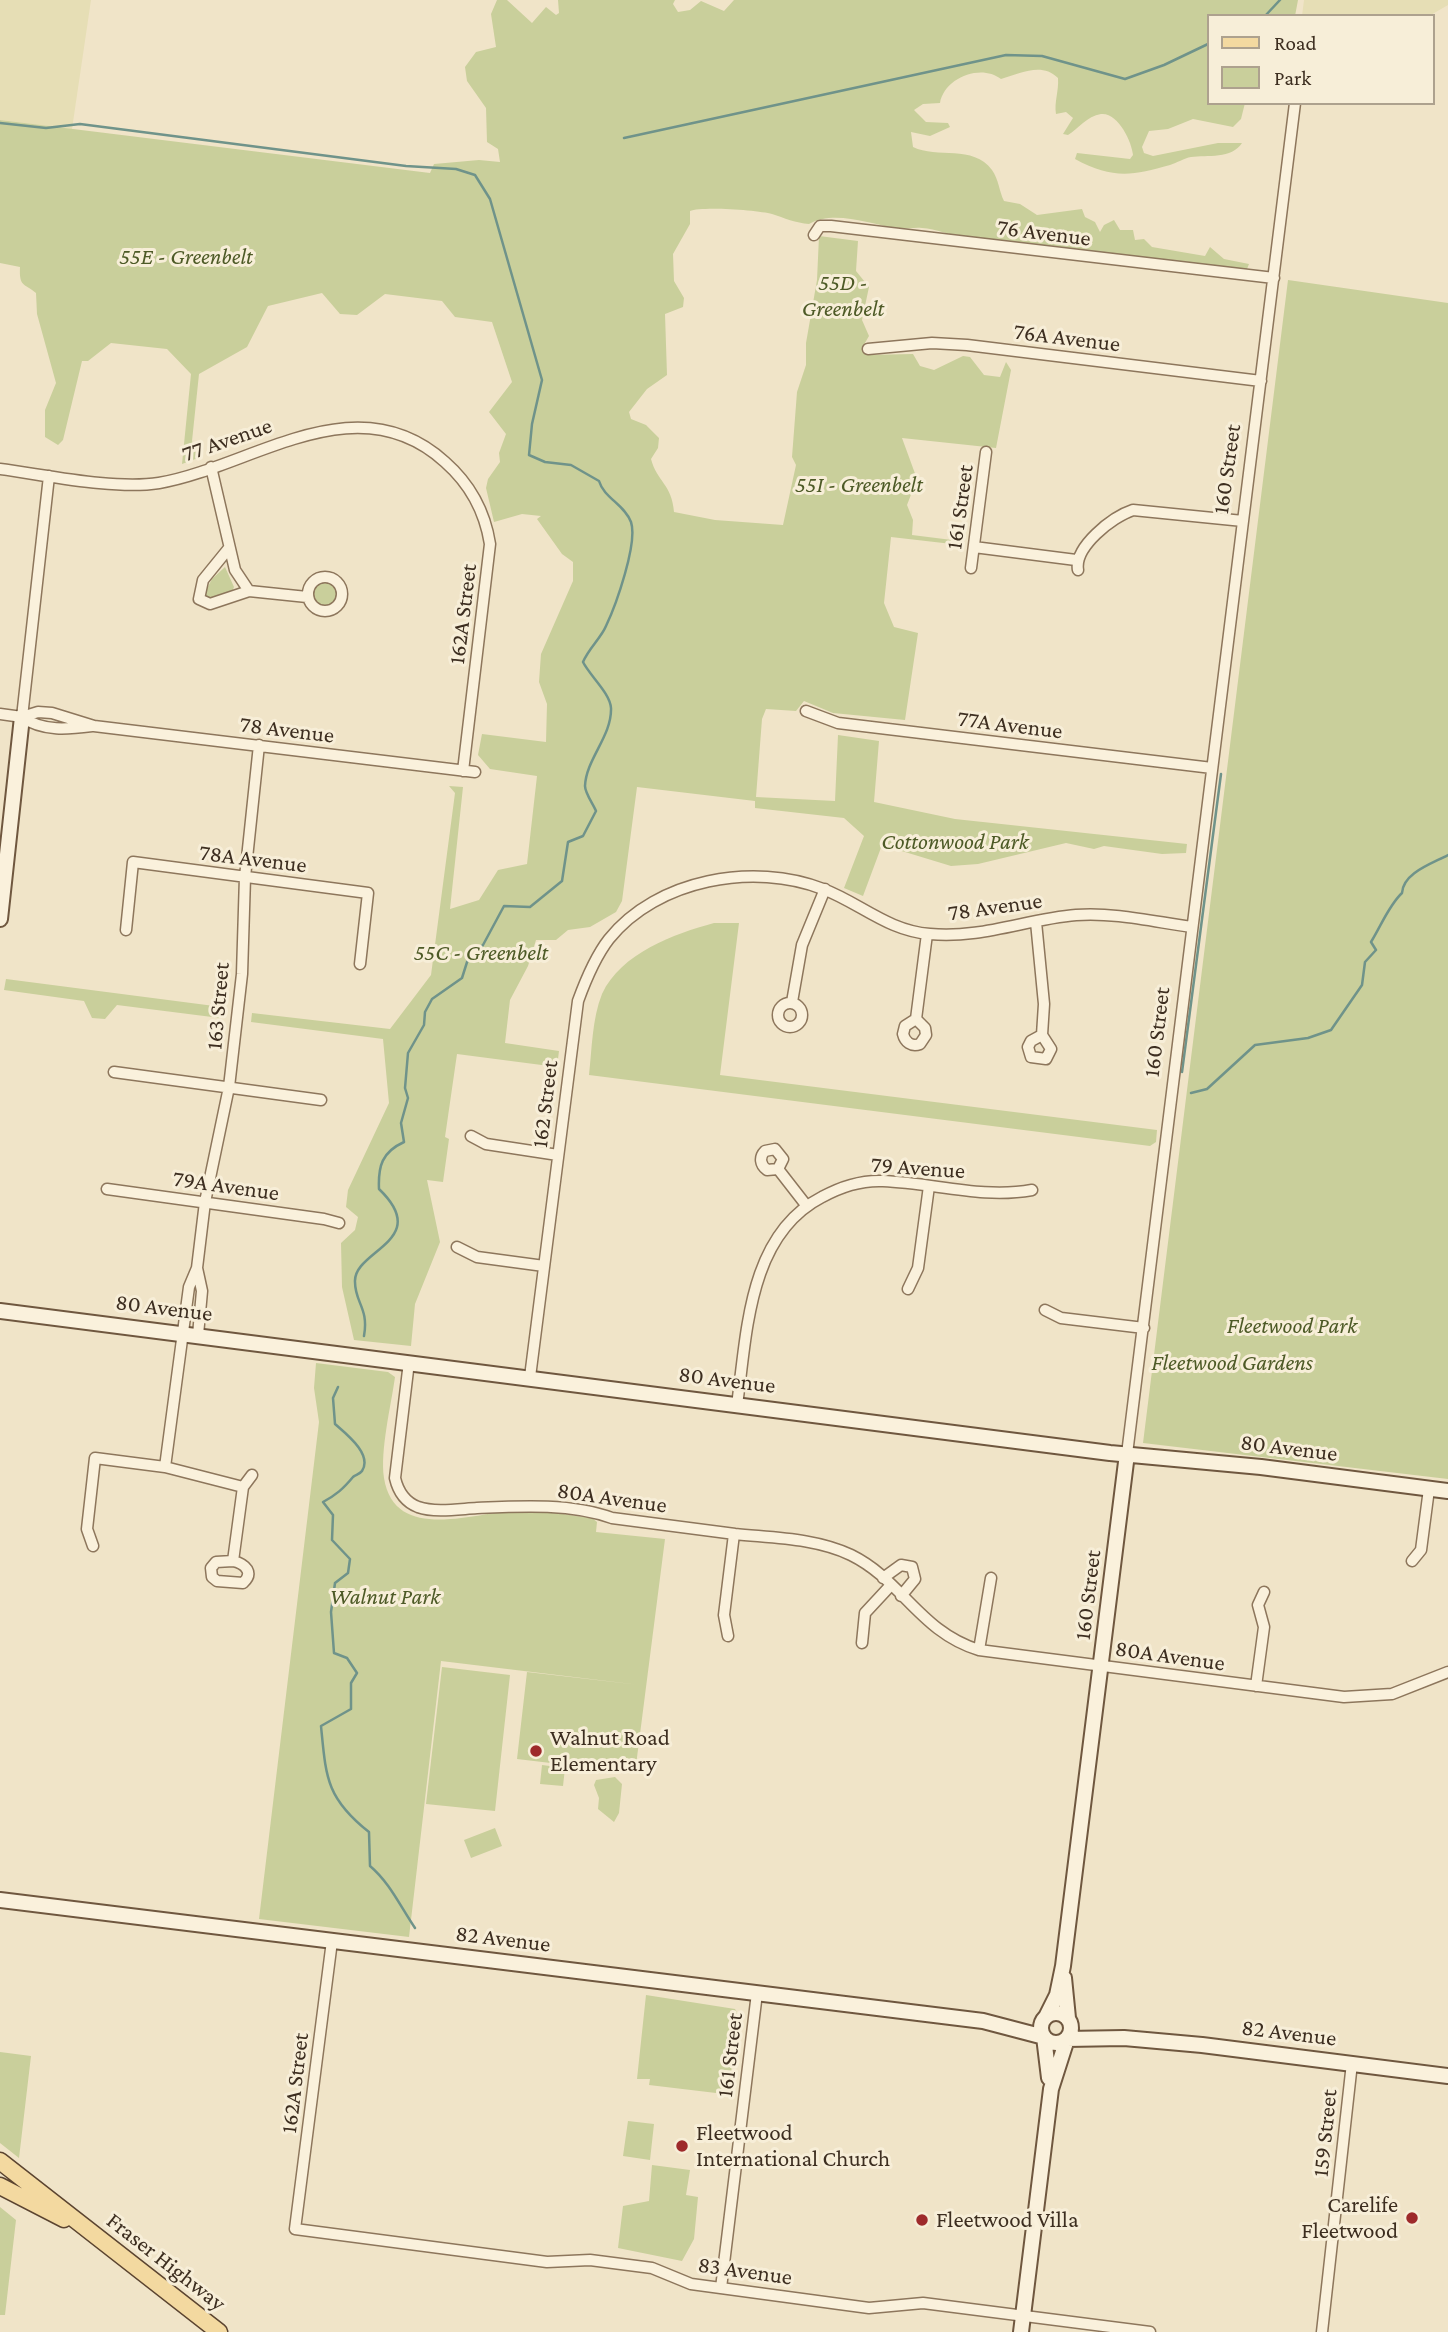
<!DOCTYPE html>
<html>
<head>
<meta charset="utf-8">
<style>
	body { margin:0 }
	#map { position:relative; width:1448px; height:2332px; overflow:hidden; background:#f0e4c8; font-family:"Crimson Pro",serif }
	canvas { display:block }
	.legend { position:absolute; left:1207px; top:14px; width:228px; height:91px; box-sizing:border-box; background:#f7eed8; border:2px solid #ada18e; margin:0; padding:9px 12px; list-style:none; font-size:21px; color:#3d2e20 }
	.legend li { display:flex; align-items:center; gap:14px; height:35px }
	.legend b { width:35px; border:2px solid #ada18e }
</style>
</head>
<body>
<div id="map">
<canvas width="1448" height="2332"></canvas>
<ul class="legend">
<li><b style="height:9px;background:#f3d9a0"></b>Road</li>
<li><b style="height:19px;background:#c9cf9b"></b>Park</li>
</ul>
</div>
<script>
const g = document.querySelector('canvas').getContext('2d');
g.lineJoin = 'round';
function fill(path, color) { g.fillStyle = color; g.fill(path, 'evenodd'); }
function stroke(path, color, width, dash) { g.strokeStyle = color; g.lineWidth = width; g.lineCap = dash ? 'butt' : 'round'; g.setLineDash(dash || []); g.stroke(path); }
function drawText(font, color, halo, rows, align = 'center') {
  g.font = font + ' "Crimson Pro",serif'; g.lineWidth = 6; g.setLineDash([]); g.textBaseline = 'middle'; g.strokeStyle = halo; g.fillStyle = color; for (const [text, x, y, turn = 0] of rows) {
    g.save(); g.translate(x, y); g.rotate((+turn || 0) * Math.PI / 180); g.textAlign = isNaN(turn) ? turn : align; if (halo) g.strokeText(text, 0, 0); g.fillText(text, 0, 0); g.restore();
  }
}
fill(new Path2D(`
	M0,0H91L72,129L0,120Z
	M1304,0H1448V5L1429,16H1302Z`), '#e6deb5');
fill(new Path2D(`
	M497,0H507L532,23L546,7L556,15L559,13L558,0H675L673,4L678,12L690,10L701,1L724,11L734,0H1298L1295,16H1208V103H1245L1241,119L1233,127L1193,119L1168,129L1149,131L1142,147L1144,153L1153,156L1218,143H1242C1232,159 1207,155 1191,157C1184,158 1177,163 1170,165C1132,176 1112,179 1075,159L1077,153L1130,159L1133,155C1132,142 1118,112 1101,114C1087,116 1078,129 1068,135L1063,134L1073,118L1066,112L1056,114C1054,102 1059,91 1058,78C1042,62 1021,73 1001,79C981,63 944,78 940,103L923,104L914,110L926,122L948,123L950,127L930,136L911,132L913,147C937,159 973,144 992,170C999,180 999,191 1004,201L1020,204L1037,215L1082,209L1085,217L1095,222L1100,232L1104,225L1114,220L1120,230H1133L1135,240L1144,239L1152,247L1205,256L1210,247L1224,259L1249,264L1247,269L964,237C950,235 936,229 922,228C913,227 903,230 894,228C869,223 833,210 809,224C796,223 784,218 772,214C759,210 701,206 690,211V224L673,254L674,281L684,298L683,307L665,314L667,375L647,389L629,412L631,419L646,425L659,438L658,448L651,459C657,482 672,484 674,512L715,520L783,525L796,465L792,457L797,392L806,365V343L817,280L819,236L858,241L856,271L869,287L862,320L869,336L862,348L866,355L913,354L920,366L934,370L963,356L970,357L984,375L1000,377L1006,362L1011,370L996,448L902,438L917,479L907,505L913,520L912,535L952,540V544L891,537L884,603L894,627L918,633L905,720L833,713L804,701L796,711L766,709L762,719L756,797L835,801L838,735L879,741L874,802L955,819L1187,844L1186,853L1162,854L1104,846L1094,849L1066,843L978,864L951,866L882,845L863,896L844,888L864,836L844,818L755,808V801L637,787L622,901L616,912L590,927L568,930L556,940H536L528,966L510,1000L505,1043L559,1051L557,1067L457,1054L445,1137L449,1139L443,1182L427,1180L440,1242L415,1304L411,1346L354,1340L342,1287L341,1243L355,1230L358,1217L346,1207L348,1190L389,1103L383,1039L251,1022L252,1013L390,1029L431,975L455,793L449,786L463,787L450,909L479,900L498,870L527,864L537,776L490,769L478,755L482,734L546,742L547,704L539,682L541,654L573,581V562L562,554L537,519L541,516L522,514L494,522L486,488L488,479L500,462L499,453L506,434L489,412L512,382L492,322L455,317L442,301L385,294L357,315L340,314L322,293L268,306L247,347L199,374L192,441L198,458L182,464L191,374L167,349L111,343L88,361H82L63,440L58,445L45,437V410L56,383L37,314L36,293C24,283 19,287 20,267L0,263V120L430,173L434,164L479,160L500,162L498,149L487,142L486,108L467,81L465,67L476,52L496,47L491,14Z
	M1288,280L1448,303V1479L1143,1443Z
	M225,567L234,587L232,592L206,599L203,596L212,579Z
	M311 594a14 14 0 1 1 28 0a14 14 0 1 1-28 0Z
	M714,923H739L720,1075L1157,1130L1156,1142L1150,1146L589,1075C592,1049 592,1019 602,994C621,953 674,934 714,923Z
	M6,979L222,1007L220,1018L117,1005L105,1019L92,1018L84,1001L4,990Z
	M316,1363L388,1372L395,1377C391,1406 380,1450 384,1478C395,1546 480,1510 523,1510C546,1510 570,1516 592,1518L597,1522L596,1532L665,1539L635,1773L517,1759L527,1672L640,1685L441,1661L409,1937L259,1919L319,1422L314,1388Z
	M442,1667L510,1675L495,1811L426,1804Z
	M542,1765L565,1768L563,1786L540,1784Z
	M615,1777L622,1784L619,1813L614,1822L598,1809L599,1798L594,1785L596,1780Z
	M495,1828L502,1846L471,1858L464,1840Z
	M646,1995L735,2009L738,2014L729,2090H718L716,2093L649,2085L650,2079H637Z
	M0,2052L31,2056L19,2158L0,2143Z
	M628,2121L654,2124L650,2160L623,2156Z
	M652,2165L690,2170L686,2195L698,2197L694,2239L682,2261L618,2248L623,2206L649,2201Z
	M0,2207L16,2220L5,2315H0Z`), '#c9cf9b');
stroke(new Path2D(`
	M1265,16L1280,0
	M0,123L46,128L80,124L406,166L456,169L475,175L490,199L542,380L532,424L529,455L545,462L571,465L599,481C604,498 624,504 631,522C638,543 616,605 606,626C601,638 589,648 583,662C590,676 610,693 611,708C612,736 586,759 585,786C585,793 593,804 596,811L583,836L568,842L562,881L530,907L504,906L483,945L468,959L462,978L432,999L425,1012L424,1025L408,1053L405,1088L408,1098L401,1123L404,1142C382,1152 378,1166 379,1189C433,1241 353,1250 355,1282C355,1303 369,1308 364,1336
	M624,138L1006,55L1042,56L1125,79L1164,65L1208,44
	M1182,1072L1221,774
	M1191,1093L1207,1089L1255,1045L1308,1038L1331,1030L1362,985L1365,962L1376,950L1371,942C1381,926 1389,905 1402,893C1403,873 1431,864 1448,855
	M338,1387L333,1398L335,1424C345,1433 373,1454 362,1471C360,1474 355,1475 353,1477C343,1489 336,1495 323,1502L333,1515L332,1540L350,1559L348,1573L335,1583L331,1612L334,1653L347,1658L357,1673L351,1683V1709L321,1726C326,1777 326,1798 369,1832L370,1866C390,1883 400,1906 415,1928`), '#6f938a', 2.5);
const street = new Path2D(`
	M814,235L820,226H831L1274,278
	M868,349L932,343L967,345L1261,381
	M211,467L235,570L249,591L307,597
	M0,469C46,475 114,490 159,483C252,467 356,381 445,462C470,484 485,512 490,544L463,771
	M974,547L1076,560
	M229,548L203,580L199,599L210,604L249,591
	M971,568L986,452
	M1078,570C1074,547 1112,517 1133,510L1243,521
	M308 594a17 17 0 1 1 34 0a17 17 0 1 1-34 0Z
	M806,711L838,723L1212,768
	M0,714L22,717L38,712L52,713L94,726L475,772
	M22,717L49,476
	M22,717C43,732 69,729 92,726
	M1036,922L1044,1004L1042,1035L1051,1049L1046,1059L1031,1057L1028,1047L1031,1041L1042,1035
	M126,930L133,862L368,893L360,964
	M792,1002L802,945L825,889
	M778 1015a12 12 0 1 1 24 0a12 12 0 1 1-24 0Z
	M916,1019L925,1028L926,1035L920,1044C911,1047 905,1042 903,1034L905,1026L916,1019L927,934
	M114,1072L321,1100
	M471,1136L486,1144L558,1155
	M778,1169L767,1170C760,1165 759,1157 765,1151L775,1149L783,1159L778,1169L806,1205
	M107,1189L324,1219L339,1223
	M457,1247L477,1257L544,1266
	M197,1268L202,1291L198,1335
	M908,1289L918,1268L929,1186
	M1045,1310L1061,1318L1144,1328
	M409,1362L395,1478C398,1491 405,1502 418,1507C435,1513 459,1509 477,1508C520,1506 571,1503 612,1518C653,1523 694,1529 735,1534C773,1538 815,1538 851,1555C902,1580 920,1632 979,1650L1344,1697L1392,1694L1448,1672
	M530,1377L578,1001C586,979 595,957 609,939C657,879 754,862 823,889C860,903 888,931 930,934C980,939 1027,919 1076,915C1114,912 1155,922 1192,927
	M737,1405C747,1333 748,1235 822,1197C842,1186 861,1180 883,1181C934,1183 982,1199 1032,1190
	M1127,1454L1295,103
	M165,1467L189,1287L197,1268L205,1202L229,1087L242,974L245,877L259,745
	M93,1546L87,1529L95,1458L165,1467L243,1487
	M233,1561C246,1564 254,1573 243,1583L217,1581L212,1577L211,1568L216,1562L233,1561L243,1487L252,1475
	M1412,1561L1421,1550L1429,1489
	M883,1578L901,1565L912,1567L915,1579L901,1596
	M728,1636L724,1615L734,1534
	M862,1643L865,1613L891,1585
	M979,1650L991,1578
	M1256,1686L1264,1627L1258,1605L1264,1592
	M332,1941L295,2229L547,2262L590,2260L652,2268L691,2284L869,2308L923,2303L1150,2332
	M721,2288L757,1993
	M1322,2332L1352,2063`);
const secondary = new Path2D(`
	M0,919L22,717
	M0,1311L1110,1453L1261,1467L1448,1491
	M0,1900L983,2021L1044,2037
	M1064,1978L1068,2018
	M1041 2028a15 15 0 1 1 30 0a15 15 0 1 1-30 0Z
	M1046,2017L1057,1995L1063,1966L1127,1454
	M1044,2037L1049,2078
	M1067,2039L1124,2038L1202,2045L1448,2076
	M1021,2332L1051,2089L1067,2039`);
const primary = new Path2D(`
	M0,2161L219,2332
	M0,2186L64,2219`);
stroke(street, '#8d765c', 13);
stroke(secondary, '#6f573f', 18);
stroke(primary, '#5b4430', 19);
stroke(street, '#faf1dc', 10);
stroke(secondary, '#faf1dc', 14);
stroke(primary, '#f3d9a0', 16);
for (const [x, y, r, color] of [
	[536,1751,7,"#9e2a2b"],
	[682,2146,7,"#9e2a2b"],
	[1412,2218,7,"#9e2a2b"],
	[922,2220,7,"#9e2a2b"]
]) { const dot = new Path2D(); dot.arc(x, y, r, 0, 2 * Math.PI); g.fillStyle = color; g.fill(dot); stroke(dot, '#f7eed8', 2.5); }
drawText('23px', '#3d2e20', '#f7eed8', [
	["76 Avenue",1044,233,7],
	["76A Avenue",1067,338,7],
	["77 Avenue",227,440,-19],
	["160 Street",1227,469,-82],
	["161 Street",960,507,-82],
	["162A Street",463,614,-83],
	["77A Avenue",1010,725,7],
	["78 Avenue",287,730,7],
	["78A Avenue",253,859,7],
	["78 Avenue",995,907,-8],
	["163 Street",218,1006,-85],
	["160 Street",1157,1032,-83],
	["162 Street",545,1104,-83],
	["79 Avenue",918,1168,4],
	["79A Avenue",226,1186,8],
	["80 Avenue",164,1308,7],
	["80 Avenue",727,1380,7],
	["80 Avenue",1289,1448,7],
	["80A Avenue",612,1498,8],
	["160 Street",1088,1595,-83],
	["80A Avenue",1170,1656,8],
	["82 Avenue",503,1939,7],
	["82 Avenue",1289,2033,7],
	["161 Street",730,2055,-83],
	["162A Street",295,2083,-83],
	["159 Street",1325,2133,-84],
	["Fraser Highway",166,2262,38],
	["83 Avenue",745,2271,8]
]);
drawText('italic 23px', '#4d5a26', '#f7eed8', [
	["55E - Greenbelt",186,257],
	["55D -",843,283],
	["Greenbelt",843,309],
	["55I - Greenbelt",859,485],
	["Cottonwood Park",955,842],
	["55C - Greenbelt",481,953],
	["Fleetwood Park",1292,1326],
	["Fleetwood Gardens",1232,1363],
	["Walnut Park",385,1597]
]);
drawText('23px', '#3d2e20', '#f7eed8', [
	["Walnut Road",550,1738],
	["Elementary",550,1764],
	["Fleetwood",696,2133],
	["International Church",696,2159],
	["Carelife",1398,2205,"right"],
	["Fleetwood",1398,2231,"right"],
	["Fleetwood Villa",936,2220]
], 'left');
</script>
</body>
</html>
